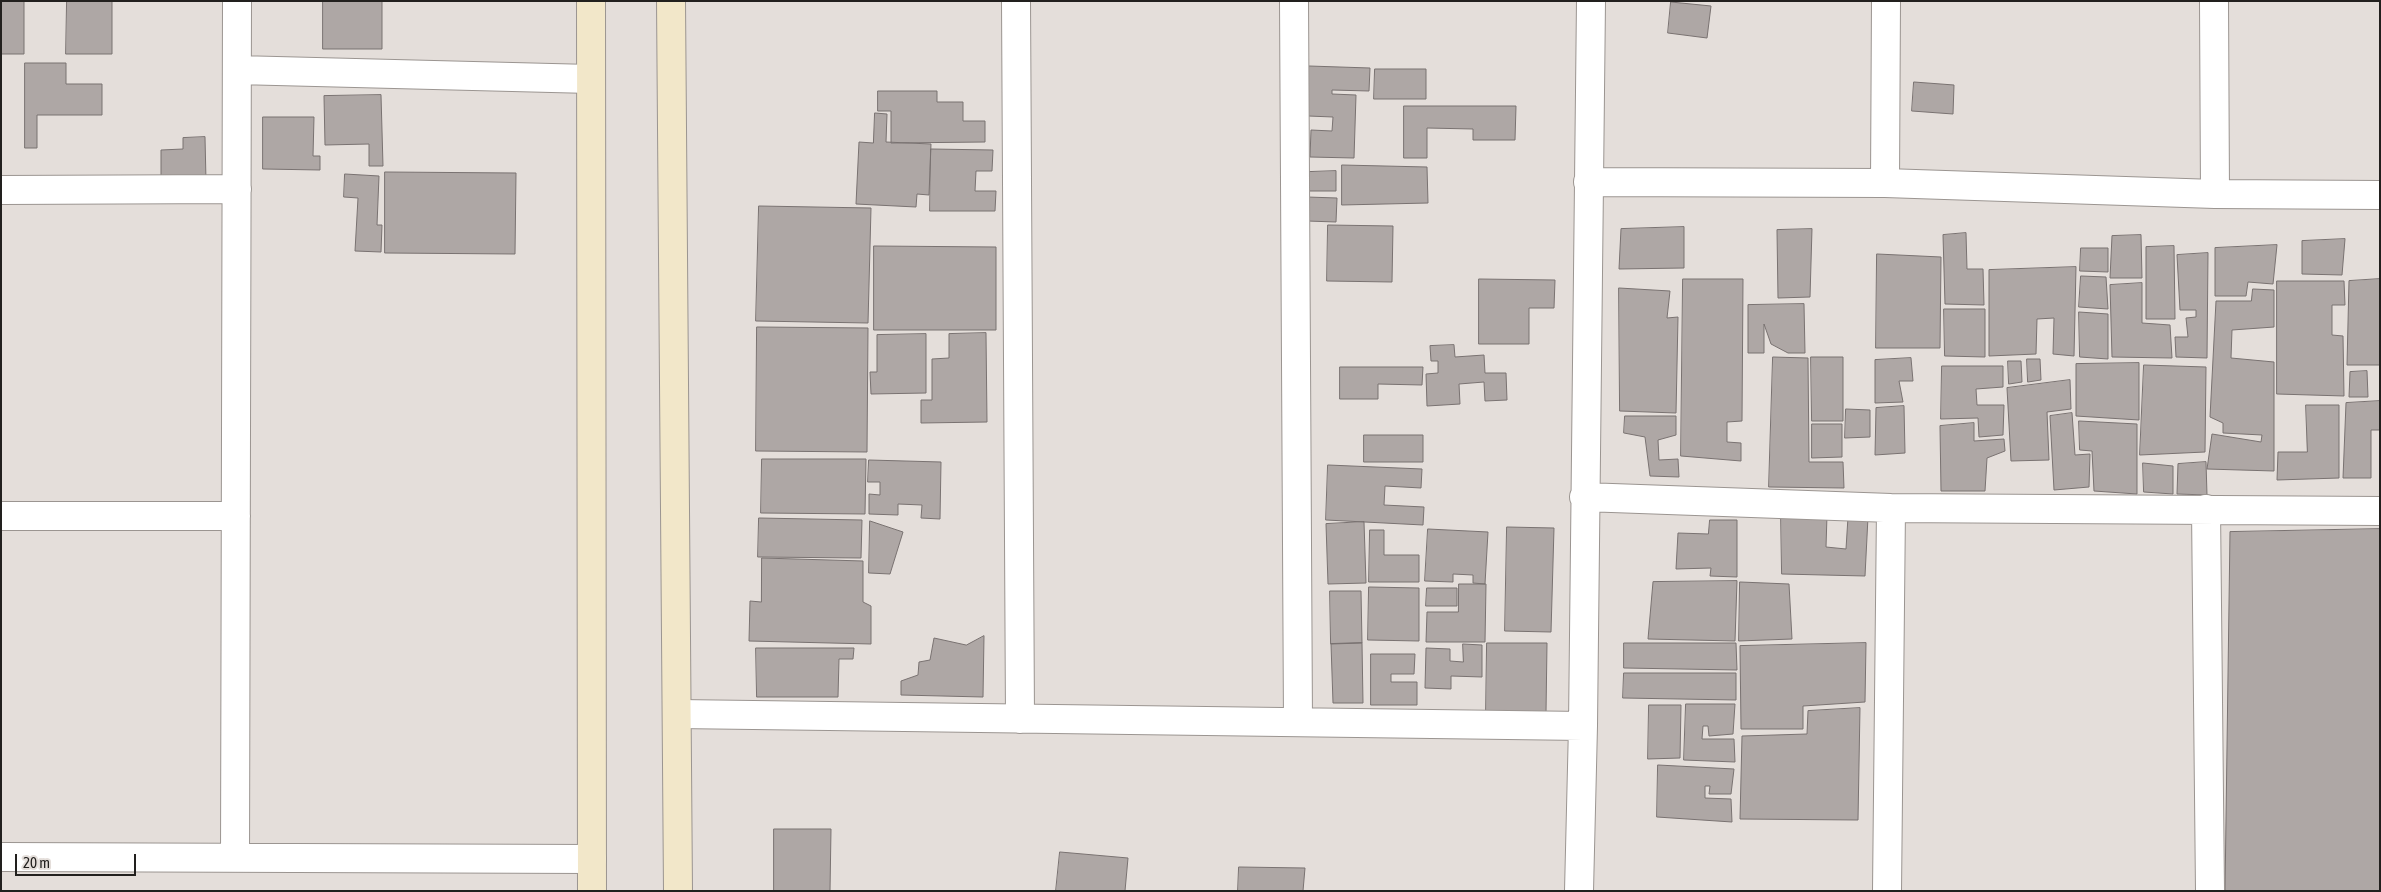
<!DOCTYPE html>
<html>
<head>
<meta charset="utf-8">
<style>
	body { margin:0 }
	#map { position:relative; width:2381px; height:892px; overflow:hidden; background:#e4deda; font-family:"Asap Condensed",sans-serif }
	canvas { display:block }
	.frame { position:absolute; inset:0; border:2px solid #22201e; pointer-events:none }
	.scale { position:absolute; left:15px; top:854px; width:121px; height:22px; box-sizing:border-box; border:2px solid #22201e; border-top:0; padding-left:6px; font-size:15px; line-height:18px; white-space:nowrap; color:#22201e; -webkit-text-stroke:4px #e4deda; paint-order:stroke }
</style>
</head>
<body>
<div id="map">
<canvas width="2381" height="892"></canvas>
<div class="frame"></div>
<div class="scale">20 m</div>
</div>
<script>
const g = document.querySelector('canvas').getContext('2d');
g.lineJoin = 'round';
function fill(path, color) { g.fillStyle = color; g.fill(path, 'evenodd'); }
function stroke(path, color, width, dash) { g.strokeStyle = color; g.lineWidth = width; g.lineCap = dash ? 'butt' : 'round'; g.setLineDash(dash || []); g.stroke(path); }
const building = new Path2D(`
	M1,1H24V54H1Z
	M67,1H112V54H66Z
	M323,1H382V49H323Z
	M1671,2L1711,6L1707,38L1668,33Z
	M25,63H66V84H102V115H37V148H25Z
	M1309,66L1370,68L1369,91L1332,90V94L1356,95L1354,158L1310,157L1311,130L1332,131L1333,117L1308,116Z
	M1375,69H1426V99H1374Z
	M1914,82L1954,85L1953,114L1912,111Z
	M878,91H937V102H963V121H985V142L891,143V111H878Z
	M381,95L383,166H369V144L325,145L324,96Z
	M1404,106H1516L1515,140H1473V129L1427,128V158H1404Z
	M875,113L887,114L886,142L931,144L929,195L917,194L916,207L856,204L859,142L873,143Z
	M263,117H314L313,156H320V170L263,169Z
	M205,137L206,181H161V150L183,149V138Z
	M931,149L993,150L992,171H976L975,191H996L995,211H930Z
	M1342,165L1427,167L1428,203L1342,205Z
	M1336,171V191H1309V172Z
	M385,172L516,173L515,254L385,253Z
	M345,174L379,176L377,225H382L381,252L355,251L358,198L344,197Z
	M1307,197L1337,198L1336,222L1307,221Z
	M759,206L871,208L868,323L756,321Z
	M1328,225L1393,226L1392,282L1327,281Z
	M1684,227V268L1619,269L1621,229Z
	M1812,229L1810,297L1778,298L1777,230Z
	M1966,233L1967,269H1983L1984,305L1945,304L1943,235Z
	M2141,235L2142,278H2110L2112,236Z
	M2345,239L2342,275L2302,274V241Z
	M2277,245L2273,284L2248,282L2246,296H2215V248Z
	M874,246L996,247V330H874Z
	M2174,246L2175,319H2146V247Z
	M2081,248H2108V272L2080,271Z
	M2208,253L2207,358L2176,357L2175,337H2188L2186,318L2196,317V310H2180L2177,255Z
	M1877,254L1941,257L1940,348H1876Z
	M2076,267L2074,356L2053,354L2054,318L2037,319L2036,354L1989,356V270Z
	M2081,276L2106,277L2108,309L2079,307Z
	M1479,279L1555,280L1554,308H1529V344H1479Z
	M1683,279H1743L1742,421L1727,422V442L1741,443V461L1681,456Z
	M2380,279V365H2347L2349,281Z
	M2277,281H2344L2345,305H2332V335L2343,336L2344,396L2277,394Z
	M2142,283V323L2170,325L2172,358L2112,357L2110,285Z
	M1619,288L1670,291L1667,318L1678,317L1676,413L1620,411Z
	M2253,289L2274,290V327L2232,330L2231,358L2274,362V471L2207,469L2212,434L2261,442L2262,435L2223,433V423L2210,417L2216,301H2251Z
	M1804,304L1805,353H1788L1771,344L1764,324V353H1748V305Z
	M1944,309H1985V357L1945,356Z
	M2079,312L2108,314V359L2080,357Z
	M757,327L868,328L867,452L756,451Z
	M986,333L987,422L921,423V400H932V359L949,358V334Z
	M926,334V393L871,394L870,372H877V335Z
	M1454,345L1455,357L1484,355L1485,373H1506L1507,400L1485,401L1484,382L1459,384L1460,404L1427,406L1426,374L1438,373V361H1431L1430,346Z
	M1773,357L1808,358L1809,462H1843L1844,488L1769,487Z
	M1811,357H1843V421H1812Z
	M1911,358L1913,381H1899L1903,402L1875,403V360Z
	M2027,359H2040L2041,380L2028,382Z
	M2008,361H2021L2022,382L2009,384Z
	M2139,363V420L2076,416V364Z
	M2144,365L2206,367L2205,452L2140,455Z
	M1942,366H2003V387L1976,389L1977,405H2004L2003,435L1979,437L1978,418L1941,419Z
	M1340,367H1423L1422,385L1378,384V399H1340Z
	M2367,371L2368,397H2349L2350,372Z
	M2070,380L2071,409L2047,412L2049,460L2011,461L2007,388Z
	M2380,401V430H2371V478H2343L2346,403Z
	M2306,405H2339V478L2277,480L2278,452H2307Z
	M1904,406L1905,453L1875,455L1876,408Z
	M1846,409L1870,410V437L1845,438Z
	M2072,413L2075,455L2090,454L2089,487L2054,490L2050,416Z
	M1625,416H1676V435L1658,440L1659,460L1678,459L1679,477L1650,476L1645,437L1624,433Z
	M2079,421L2137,424V494L2094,491L2092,451L2080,450Z
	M1974,423V441L2004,439L2005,451L1987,458L1985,491H1941L1940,426Z
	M1812,424H1842V457L1812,458Z
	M1364,435H1423V462H1364Z
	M762,459H866L865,514L761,513Z
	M869,460L941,462L940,519L921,518L922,505L898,504V515L869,514V494L880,495V482H868Z
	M2206,462L2207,495L2177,494L2178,464Z
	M2143,463L2173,466V494L2144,492Z
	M1328,465L1422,469L1421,488L1385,486L1384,505L1424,507L1423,525L1326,520Z
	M1781,515H1827L1826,547L1846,549L1848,517H1868L1865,576L1782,574Z
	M759,518L862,520L861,558L758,557Z
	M1710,520H1737V577L1710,576L1711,568L1676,569L1678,533L1708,534Z
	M870,521L903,532L890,574L869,573Z
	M1364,522L1366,583L1328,584L1326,524Z
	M1507,527L1554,528L1551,632L1505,631Z
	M1428,529L1488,532L1485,584L1473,583V575L1453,574V582L1425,581Z
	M2380,529V891H2225L2230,532Z
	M1370,530H1384V555H1419V582H1369Z
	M762,558L863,561V602L871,606V644L749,641L750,601L761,602Z
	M1737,581L1735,641L1648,639L1653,582Z
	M1740,582L1789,584L1792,639L1739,641Z
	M1459,584H1486L1485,642H1426L1427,612H1458Z
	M1369,587L1419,588V641L1368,640Z
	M1427,588H1457V606H1426Z
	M1330,591H1361L1362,643L1331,644Z
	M984,636L983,697L901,695V681L918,675L919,662L930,660L934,638L966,645Z
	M1362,643L1363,703H1333L1331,644Z
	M1487,643H1547L1546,713L1486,712Z
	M1624,643H1736L1737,670L1624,668Z
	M1866,643L1865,702L1803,706V729H1741L1740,646Z
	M1463,644L1482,645V677L1451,676V689L1425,688L1426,648L1450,649V661L1463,662Z
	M756,648H854L853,659H839L838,697H757Z
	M1371,654H1415L1414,674H1391V682H1417V705H1371Z
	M1624,673H1736V700L1623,698Z
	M1686,704H1735L1733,734L1709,736L1708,726H1703L1702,739H1734L1735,762L1684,760Z
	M1649,705H1681L1680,758L1648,759Z
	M1860,708L1858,820L1740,819L1742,736L1807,734L1808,711Z
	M1658,765L1734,769L1731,794H1709L1710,786H1705V798L1731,799L1732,822L1657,817Z
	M774,829H831L830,891H774Z
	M1060,852L1128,858L1125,891H1056Z
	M1239,867L1305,868L1303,891H1238Z`);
fill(building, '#aea7a5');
stroke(building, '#797271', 1);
const minor = new Path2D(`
	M1016,1L1020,719
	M1294,1L1298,722
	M2214,1L2215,194
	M237,70L591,79
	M1588,182L1885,183L2215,194L2380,195
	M1885,183L1886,1
	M1,190L237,189
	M1584,497L1891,508L2380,511
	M2206,509L2210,891
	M1,516H236
	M678,714L1583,726
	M1,857L592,859
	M235,858L237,1
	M1579,891L1583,726L1591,1
	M1887,891L1891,508`);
const secondary = new Path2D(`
	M591,1L592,891
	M671,1L678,891`);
stroke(minor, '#9b9591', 30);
stroke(secondary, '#9b9591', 30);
stroke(minor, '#fff', 28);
stroke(secondary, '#f2e7c9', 28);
</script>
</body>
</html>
